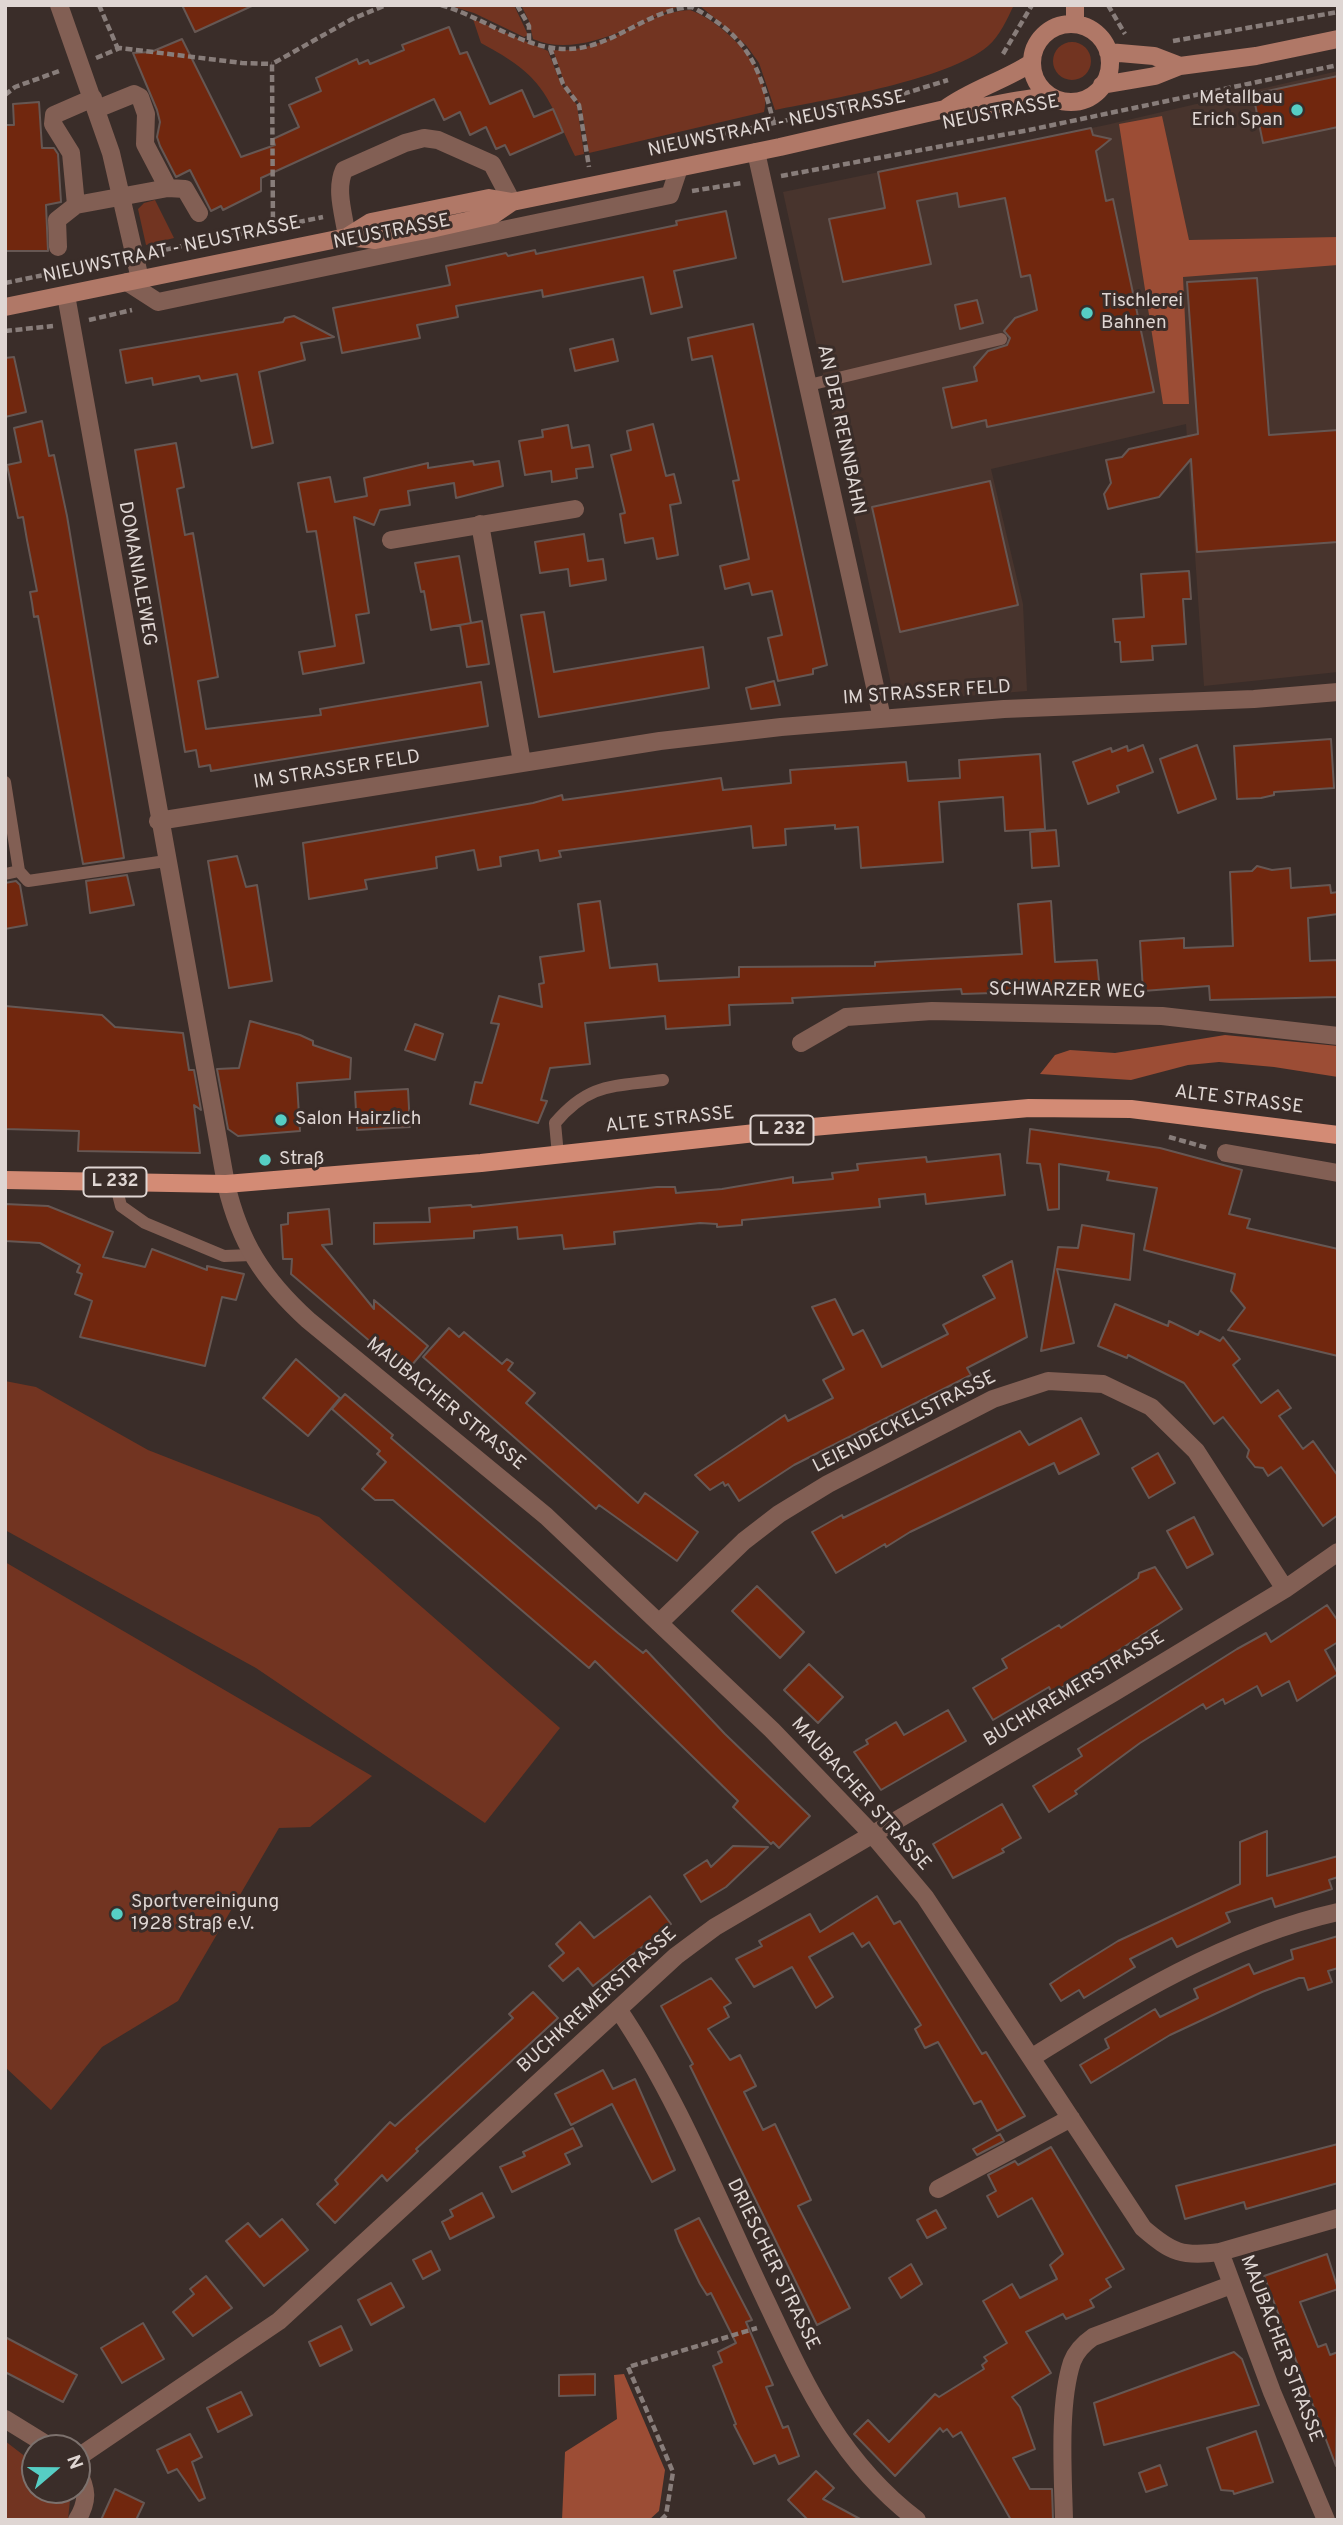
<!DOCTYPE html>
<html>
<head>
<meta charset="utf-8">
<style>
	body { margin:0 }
	#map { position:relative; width:1343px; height:2525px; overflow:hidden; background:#3a2d29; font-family:Overpass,sans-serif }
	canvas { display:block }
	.frame { position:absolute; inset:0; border:7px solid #dfd6d3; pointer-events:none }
	.north { position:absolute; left:21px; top:2434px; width:70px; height:70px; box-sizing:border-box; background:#3a2d29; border:2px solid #7c716d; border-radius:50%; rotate:70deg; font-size:19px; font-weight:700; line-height:28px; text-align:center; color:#dfd6d3 }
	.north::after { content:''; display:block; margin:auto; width:24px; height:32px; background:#56cec4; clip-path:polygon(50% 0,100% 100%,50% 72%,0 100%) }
</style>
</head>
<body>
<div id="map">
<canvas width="1343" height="2525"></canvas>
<div class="frame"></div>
<div class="north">N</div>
</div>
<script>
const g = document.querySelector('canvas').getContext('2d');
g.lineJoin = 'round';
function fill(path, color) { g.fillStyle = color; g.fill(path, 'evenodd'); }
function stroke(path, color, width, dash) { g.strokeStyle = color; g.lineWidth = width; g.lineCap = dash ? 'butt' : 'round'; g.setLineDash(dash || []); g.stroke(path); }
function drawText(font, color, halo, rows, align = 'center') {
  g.font = font + ' Overpass,sans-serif'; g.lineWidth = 6; g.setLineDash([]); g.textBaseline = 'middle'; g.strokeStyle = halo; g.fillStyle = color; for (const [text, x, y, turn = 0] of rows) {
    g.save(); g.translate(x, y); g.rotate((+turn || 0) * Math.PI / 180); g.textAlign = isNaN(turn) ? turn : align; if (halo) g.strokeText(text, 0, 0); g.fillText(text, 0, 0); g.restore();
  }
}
fill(new Path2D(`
	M1338,71V672L1204,686L1186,424L991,469L1023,604L1027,691L895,702L783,192L1106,125Z`), '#48342d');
fill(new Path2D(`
	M447,5H514L528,35L524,37L474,13Z
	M521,5H683C639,21 581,60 533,39L529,21Z
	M699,5H1014C1007,19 1000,36 988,46C948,80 829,99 775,110L759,63L746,45Z
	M690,10C724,22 775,72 764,112L589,153L581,106L565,85L553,50C607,54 641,12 690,10Z
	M473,19L548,51L561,84L577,105L584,154L575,156C546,94 545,77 481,43Z
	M1053 61a19 19 0 1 1 38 0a19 19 0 1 1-38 0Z
	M155,200L174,238L146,245L138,209L144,203Z
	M5,1381L36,1387L148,1450L319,1517L560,1728L485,1823L256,1668L5,1530Z
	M5,1562L372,1776L310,1827L279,1828L178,2001L102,2047L51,2110L5,2067Z
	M5,2441L35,2464V2490H67L70,2500L68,2520H5Z`), '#723421');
fill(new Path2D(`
	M1162,116L1189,240L1338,237V265L1183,277L1189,404H1163L1119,124Z
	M1225,1035L1338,1046V1077L1274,1067L1219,1062L1188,1065L1131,1080L1040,1074L1055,1055L1070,1050L1115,1053Z
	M624,2374L665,2470L659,2511L649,2520H562L565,2452L617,2419L614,2375Z`), '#9c4d35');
const building = new Path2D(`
	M182,5H254L195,32Z
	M449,27L460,54L467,52L490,104L522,90L534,117L553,109L563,132L510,155L505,145L496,149L486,127L470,135L460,112L444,120L434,99L261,178V191L223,210L221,206L211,211L190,170L176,177L160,146L157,137L160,122L157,110L133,53L151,52L182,39L241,157L275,145L273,139L299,127L289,105L321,91L316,78L357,59L359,64L368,60L370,64L404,50L402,45Z
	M1338,76V127L1263,143L1253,94Z
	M39,102L42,148H54L58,154L61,202L46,205L48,251H5V125H14L13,104Z
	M1091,128L1093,135L1111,139L1096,151L1106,201L1113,199L1154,392L987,427L986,420L952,428L943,388L977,381L974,367L988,351L1007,345L1010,338L1004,331L1015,318L1037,310L1030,275L1021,277L1005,198L959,207L957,193L917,201L931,264L843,282L829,219L885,208L878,172Z
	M726,211L736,258L674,271L682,307L651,314L643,277L543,297L542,290L456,306L458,317L417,325L420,338L342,353L333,308L450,285L446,266L506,253L508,256L535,250L536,254L677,225L676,221Z
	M1257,278L1269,435L1338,430V542L1197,552L1191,459L1159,497L1108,509L1104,494L1111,483L1106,460L1122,457L1129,449L1198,434L1187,282Z
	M977,300L983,323L960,329L955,305Z
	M294,316L334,337L301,343L305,360L259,372L273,443L252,448L237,374L201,381L199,376L153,385L152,378L126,383L120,350L283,322L285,318Z
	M753,324L827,665L813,669V674L778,681L768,638L782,635L772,591L752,595L749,583L725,589L720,566L749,559L733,481L739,480L712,356L692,360L688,338Z
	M613,339L618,361L575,371L570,349Z
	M14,357L26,412L5,417V358Z
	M42,421L49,456L54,455L67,516L124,858L83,864L38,616L34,617L32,603L30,592L37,591L27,540L23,517L18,518L7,465L21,462L14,428Z
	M653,424L666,476L674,474L681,503L670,505L678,555L657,559L653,538L625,543L620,514L625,513L611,455L631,450L627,431Z
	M568,425L572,448L589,445L593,467L576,469L577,478L552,482L551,471L525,475L519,441L543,437L542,430Z
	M176,443L184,487L177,489L185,535L193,533L218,677L198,681L206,729L321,715L320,709L481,682L488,726L211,771L210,765L199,767L196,750L185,752L135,450Z
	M473,461L474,465L499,461L503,486L456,498L454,483L408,491L410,505L380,510L374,525L354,517L369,613L356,615L364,663L303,674L299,652L335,646L316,531L307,532L298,483L330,477L335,502L367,496L364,478L428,463V468Z
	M990,481L1018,605L900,632L872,507Z
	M584,534L588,561L603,559L606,580L570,586L568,569L540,573L535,542Z
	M459,556L471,623L431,630L424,591L421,592L415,563Z
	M1189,571L1191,599H1183L1186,644L1152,646L1153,660L1121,662L1120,642H1115L1113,619L1144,617L1141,574Z
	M544,612L554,672L703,647L709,688L539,717L521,615Z
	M482,621L489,664L467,667L460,625Z
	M774,681L780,705L751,709L746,688Z
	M1331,739L1334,788L1274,792V795L1261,798L1237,799L1234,746Z
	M1143,745L1153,772L1117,786L1119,792L1088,804L1073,762L1111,748L1112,752L1127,746L1128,751Z
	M1197,745L1216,799L1178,813L1160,759Z
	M1040,754L1045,829L1005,831L1003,797L939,802L943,862L861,868L858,827L835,829V825L785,829L786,845L753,848L751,826L559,851L561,857L540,861L538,850L500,857L501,866L478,870L474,850L436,857L437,868L365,880L367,889L309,899L303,843L533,803L562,795L563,800L721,778L723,790L791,783L790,770L906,762L908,781L960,778L959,760Z
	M1056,830L1059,866L1032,868L1030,832Z
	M237,856L246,887L257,885L272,981L229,988L208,861Z
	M1257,866L1272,870L1290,868L1291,888L1330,885L1331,893L1338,892V914L1308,918L1310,961L1338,960V997L1210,1000L1209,986L1143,991L1140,941L1184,938V948L1233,946L1230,872L1252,871Z
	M127,875L134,905L90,913L86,881Z
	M16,881L20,885L27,925L5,929V883Z
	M600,901L610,968L657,964L659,981L739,977V967L875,966V962L1022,954L1018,904L1051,901L1055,962L1097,960L1099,981L1088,982V990L962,994L961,989L792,998L793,1003L729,1005L730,1025L666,1029L665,1016L585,1023L590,1064L550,1068L541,1100L547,1101L538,1123L470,1104L475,1082L482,1083L499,1024L491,1023L499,996L542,1007L539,984L544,983L540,957L584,951L578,904Z
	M5,1006L102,1015L115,1027L183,1033L189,1070H194L201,1110L194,1105L200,1153L78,1151L79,1131L5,1129Z
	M250,1021L300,1035L313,1041V1045L351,1058L350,1079L297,1083L300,1131L238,1136L228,1129L217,1069L239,1068Z
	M415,1024L443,1034L435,1060L405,1050Z
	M408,1089L410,1127L357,1130L355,1092Z
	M1030,1129L1160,1148L1242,1170L1229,1214L1250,1219L1247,1228L1338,1249V1356L1228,1330L1245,1308L1231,1291L1235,1274L1144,1250L1157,1188L1107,1180L1109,1172L1059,1164V1209L1048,1210L1040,1164L1027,1163Z
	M1000,1154L1005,1195L926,1204L925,1194L879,1199L880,1207L742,1220V1225L717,1227V1224L700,1223L614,1232L615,1244L564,1249L562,1235L518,1239L517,1227L474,1231V1238L374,1244V1223L430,1222L429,1208L471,1205L472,1207L657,1187H675L676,1193L722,1189L793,1177V1183L833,1179L832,1173L858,1170L857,1164L926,1157L927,1162Z
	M5,1204L48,1206L113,1232L103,1257L145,1267L152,1249L207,1270V1266L244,1274L236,1300L222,1297L205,1366L80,1337L92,1301L75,1294L82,1274L77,1272L80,1265L40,1243L5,1241Z
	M329,1209L332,1244L322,1245L374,1309V1300L428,1346L406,1372L291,1274L292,1259H283L281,1225L288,1224V1213Z
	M1082,1225L1134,1234L1130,1280L1057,1269L1074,1343L1041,1351L1058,1247L1078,1248Z
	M1012,1261L1027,1337L967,1368L971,1375L794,1465L739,1501L728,1484L725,1486L723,1482L710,1490L695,1475L785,1415L788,1421L833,1398L823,1380L844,1369L812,1307L835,1299L853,1335L863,1330L882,1367L948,1334L943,1325L995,1298L983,1276Z
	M1115,1304L1168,1326L1169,1321L1198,1335L1200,1331L1220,1341L1223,1337L1240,1359L1233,1365L1261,1403L1278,1390L1291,1408L1279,1416L1303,1449L1313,1441L1338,1476V1515L1323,1526L1281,1467L1268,1476L1263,1468L1255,1467L1247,1457L1249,1450L1223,1417L1214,1424L1184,1383L1128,1355L1127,1358L1098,1346Z
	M449,1328L459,1337L464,1332L502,1364L507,1359L513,1363L508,1370L535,1393L526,1403L638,1503L645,1493L698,1532L677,1561L599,1505L596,1509L423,1357Z
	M296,1359L340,1398L308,1436L263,1398Z
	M345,1394L393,1435L391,1438L618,1633L643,1653L646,1650L725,1734L810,1816L779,1848L773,1842L771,1844L733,1807L738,1801L595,1661L589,1668L393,1500H375L362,1489L386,1462L377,1454L380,1451L332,1409Z
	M1081,1418L1099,1454L1059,1474L1054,1463L910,1532L886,1547L885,1544L836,1573L812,1532L842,1515L843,1518L1020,1431L1029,1445Z
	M1158,1453L1175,1483L1149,1498L1132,1468Z
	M1194,1517L1213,1554L1187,1568L1167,1531Z
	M1155,1567L1182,1609L1052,1694L1049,1687L993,1720L973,1688L1007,1668L1002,1659L1059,1625L1061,1628L1138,1578L1139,1573Z
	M757,1586L804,1632L780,1658L732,1611Z
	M1327,1605L1338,1621V1642L1325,1650L1338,1674L1297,1701L1289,1681L1262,1696L1257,1686L1225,1704L1223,1699L1206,1709L1203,1704L1140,1743L1075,1791L1077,1794L1049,1812L1033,1786L1082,1756L1078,1749L1237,1649L1266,1633L1271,1642Z
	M809,1664L843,1697L818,1723L784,1690Z
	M948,1710L966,1741L881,1790L854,1752L868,1744L866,1740L896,1722L904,1735Z
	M1002,1804L1021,1838L1002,1849L1004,1852L953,1878L933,1844Z
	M1267,1831V1876L1338,1856V1877L1329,1880L1332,1889L1275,1907L1272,1898L1226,1913L1230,1922L1177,1947L1172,1938L1130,1959L1135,1967L1084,1998L1079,1990L1061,2001L1050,1984L1068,1972L1118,1941L1240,1884V1842Z
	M733,1846L768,1847L726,1887L701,1902L684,1875L707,1860L711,1867Z
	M650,1896L671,1924L593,1986L578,1968L563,1981L549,1966L564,1953L556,1944L580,1922L594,1938Z
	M877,1896L894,1924L900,1921L982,2054L986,2052L1025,2116L997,2131L981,2101L974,2104L938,2042L925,2048L915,2029L921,2025L869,1942L862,1947L853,1933L809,1957L833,1997L816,2008L792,1967L754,1987L736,1959L762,1946L759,1941L810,1914L820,1932Z
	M1338,1936V1968L1328,1971L1332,1982L1308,1990L1304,1978H1299L1262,1992L1170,2035L1091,2083L1080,2065L1109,2048L1105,2039L1155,2009L1160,2017L1198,1998L1194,1989L1249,1964L1254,1974L1293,1959L1291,1950Z
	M711,1978L731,2003L724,2007L729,2017L708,2029L730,2060L740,2055L756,2086L744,2092L763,2130L775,2124L811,2200L798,2206L850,2308L817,2325L690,2066L693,2064L661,2006Z
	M533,1992L558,2018L416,2149L418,2151L387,2181L382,2175L335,2223L317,2204L338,2184L335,2180L390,2122L395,2126L513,2018L509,2014Z
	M603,2070L613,2089L635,2079L675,2170L652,2182L612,2104L571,2125L555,2094Z
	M573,2128L582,2146L565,2154L570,2164L512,2192L500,2167L525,2156L523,2152Z
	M1000,2134L1004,2141L977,2155L973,2149Z
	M1338,2144V2183L1246,2209L1244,2202L1185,2219L1176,2186Z
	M1051,2147L1124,2269L1106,2279L1111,2287L1090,2300L1094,2307L1066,2319L1063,2314L1026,2332L1051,2373L1012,2397L1020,2407L1035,2449L1013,2458L1030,2489H1052L1053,2520H1011L961,2432L953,2437L947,2429L943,2432L940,2428L895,2476L854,2434L868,2420L889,2442L935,2394L939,2397L984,2369L982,2365L987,2361L984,2357L1007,2343L983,2301L1012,2284L1020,2298L1057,2279L1050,2265L1063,2254L1032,2198L998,2217L987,2196L996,2191L988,2175L1015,2161L1018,2165Z
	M482,2193L494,2217L450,2239L442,2222L453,2216L450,2210Z
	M936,2210L946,2228L927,2238L917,2220Z
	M699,2218L752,2320L746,2322L773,2385L766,2387L783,2428L788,2426L799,2456L779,2464L775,2455L754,2464L734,2425L736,2424L713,2366L722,2362L718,2352L736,2343L711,2293L707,2295L700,2284L679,2241L675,2230Z
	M282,2219L308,2250L264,2286L226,2241L248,2223L260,2237Z
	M431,2251L440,2270L423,2279L413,2260Z
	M1327,2254L1338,2289L1300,2302L1318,2347L1326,2344L1330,2355L1338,2352L1336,2466L1264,2276Z
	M911,2264L922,2284L901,2298L889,2278Z
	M206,2276L232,2308L193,2336L173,2312L194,2294L190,2289Z
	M391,2283L404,2307L371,2325L358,2300Z
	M143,2323L164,2359L122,2383L101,2348Z
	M341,2326L352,2350L320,2366L309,2342Z
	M5,2337L77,2375L63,2402L5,2372Z
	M1234,2352L1242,2359L1259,2405L1104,2445L1094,2403Z
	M595,2374V2395L559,2396V2375Z
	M241,2392L252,2415L218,2432L207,2408Z
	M1256,2431L1273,2482L1234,2494L1233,2491L1221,2490L1207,2448Z
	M190,2434L202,2457L192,2462L205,2498L199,2501L177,2469L168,2473L157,2450Z
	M1160,2465L1167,2485L1146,2492L1139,2473Z
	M816,2471L834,2488L823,2499L862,2520H808L788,2500Z
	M115,2489L144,2503L136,2520H101Z`);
fill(building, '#71270e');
stroke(building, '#665753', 2);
stroke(new Path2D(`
	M99,5L118,49
	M441,5C483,17 524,50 569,49C613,48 648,9 692,7C748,36 759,65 774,124
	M517,5L529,26V40
	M1108,5L1125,34
	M1173,41L1338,12
	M550,48L563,84L579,105L589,167
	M1003,54L1032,5
	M96,58L120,48L242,63L272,64
	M5,95L15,87L62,70
	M893,97L948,80
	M678,144L857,105
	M781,176L1029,130L1338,65
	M692,191L742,183
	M273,229L272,64L352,19L386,5
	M154,252L323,217
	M5,283L73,269
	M89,320L132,310
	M5,331L53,326
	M1169,1137L1208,1148
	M661,2520L666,2515L673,2472L628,2367L757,2328`), '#887d7a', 4.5, [7, 3.5]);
stroke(new Path2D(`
	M809,385L1001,339
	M5,782L19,871
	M5,874L19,871L28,881L166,861
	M558,1155L555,1123C590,1082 613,1087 663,1080
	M115,1182L121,1206L145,1223L224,1256L252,1255`), '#825f54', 12);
stroke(new Path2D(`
	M59,5L111,153L140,279
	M93,98L54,115L53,124L71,153L76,205L168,188L145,144L146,114L140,97L134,94L97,109
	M756,152L882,718
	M168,188L185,189L199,213
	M347,237C344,215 335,190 344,170L405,143L424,138L438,140L492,164L512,202
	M58,247L57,220L76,205
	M127,282L158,302L670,195L679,168
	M66,295L226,1184C240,1243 263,1279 308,1320L546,1516L772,1730L872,1834L925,1897L1143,2228C1172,2253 1182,2257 1220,2252L1272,2392L1326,2520
	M480,524L522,762
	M391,540L575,509
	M158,821L660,741L781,727L1004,709L1254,699L1338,692
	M801,1043L846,1017L932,1011L1162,1016L1338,1036
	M1226,1153L1338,1173
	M660,1622L744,1541L779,1514L828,1484L993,1399L1048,1381L1103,1384L1151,1407L1196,1451L1285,1589
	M618,2009C679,2099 720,2205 767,2303C807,2388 840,2461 917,2520
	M1031,2058C1126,1999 1226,1937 1338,1912
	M938,2189L1071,2118
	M1220,2252L1338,2218
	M5,2419L52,2448
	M77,2458L279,2321L676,1956L715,1927L1113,1693L1285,1589L1338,1552
	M77,2469C87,2489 89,2500 77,2520
	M1064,2520C1063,2474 1058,2405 1072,2362C1076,2351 1083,2344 1093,2337L1231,2285`), '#825f54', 18);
stroke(new Path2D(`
	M1075,5V24
	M1032 63a39 39 0 1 1 78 0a39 39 0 1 1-78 0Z
	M1108,52L1154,56L1180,66
	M1102,85L1155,76L1180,66L1256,56L1338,39
	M945,109C972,89 1004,81 1031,63
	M347,237L371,222L489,198L512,202L780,147L945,109C982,112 1015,97 1051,97
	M5,307L347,237L375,240L431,229L493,215L512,202`), '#b07867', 18);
stroke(new Path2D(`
	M5,1180L226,1184L481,1163L801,1128L1029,1108L1131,1109L1338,1135`), '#d38b75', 18);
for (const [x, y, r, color] of [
	[1297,110,7,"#56cec4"],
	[1087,313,7,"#56cec4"],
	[281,1120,7,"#56cec4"],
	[265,1160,7,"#56cec4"],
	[117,1914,7,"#56cec4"]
]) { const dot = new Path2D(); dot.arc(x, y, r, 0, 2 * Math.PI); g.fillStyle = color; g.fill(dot); stroke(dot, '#3a2d29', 2.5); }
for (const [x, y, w] of [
	[782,1130,63],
	[115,1182,63]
]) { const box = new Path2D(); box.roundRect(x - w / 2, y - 14.5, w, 29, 5); g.fillStyle = '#3a2d29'; g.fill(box); stroke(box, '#dfd6d3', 2); }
drawText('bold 18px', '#dfd6d3', null, [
	["L 232",782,1130],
	["L 232",115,1182]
]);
drawText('19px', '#dfd6d3', '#3a2d29', [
	["Metallbau",1283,99,"right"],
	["Erich Span",1283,121,"right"],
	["Tischlerei",1101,302],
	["Bahnen",1101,324],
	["Salon Hairzlich",295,1120],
	["Straß",279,1160],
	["Sportvereinigung",131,1903],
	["1928 Straß e.V.",131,1925]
], 'left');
drawText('19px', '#dfd6d3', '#3a2d29', [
	["NEUSTRASSE",1001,114,-11],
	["NIEUWSTRAAT - NEUSTRASSE",777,125,-12],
	["NEUSTRASSE",392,233,-11],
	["NIEUWSTRAAT - NEUSTRASSE",172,251,-12],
	["AN DER RENNBAHN",840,430,78],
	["DOMANIALEWEG",136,574,80],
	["IM STRASSER FELD",927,694,-4],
	["IM STRASSER FELD",337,771,-9],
	["SCHWARZER WEG",1067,992,1],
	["ALTE STRASSE",1239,1101,7],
	["ALTE STRASSE",670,1121,-6],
	["MAUBACHER STRASSE",445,1405,39],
	["LEIENDECKELSTRASSE",905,1423,-27],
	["BUCHKREMERSTRASSE",1075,1690,-31],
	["MAUBACHER STRASSE",860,1795,48],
	["BUCHKREMERSTRASSE",598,2001,-42],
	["DRIESCHER STRASSE",772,2265,64],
	["MAUBACHER STRASSE",1280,2349,69]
]);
</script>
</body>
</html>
